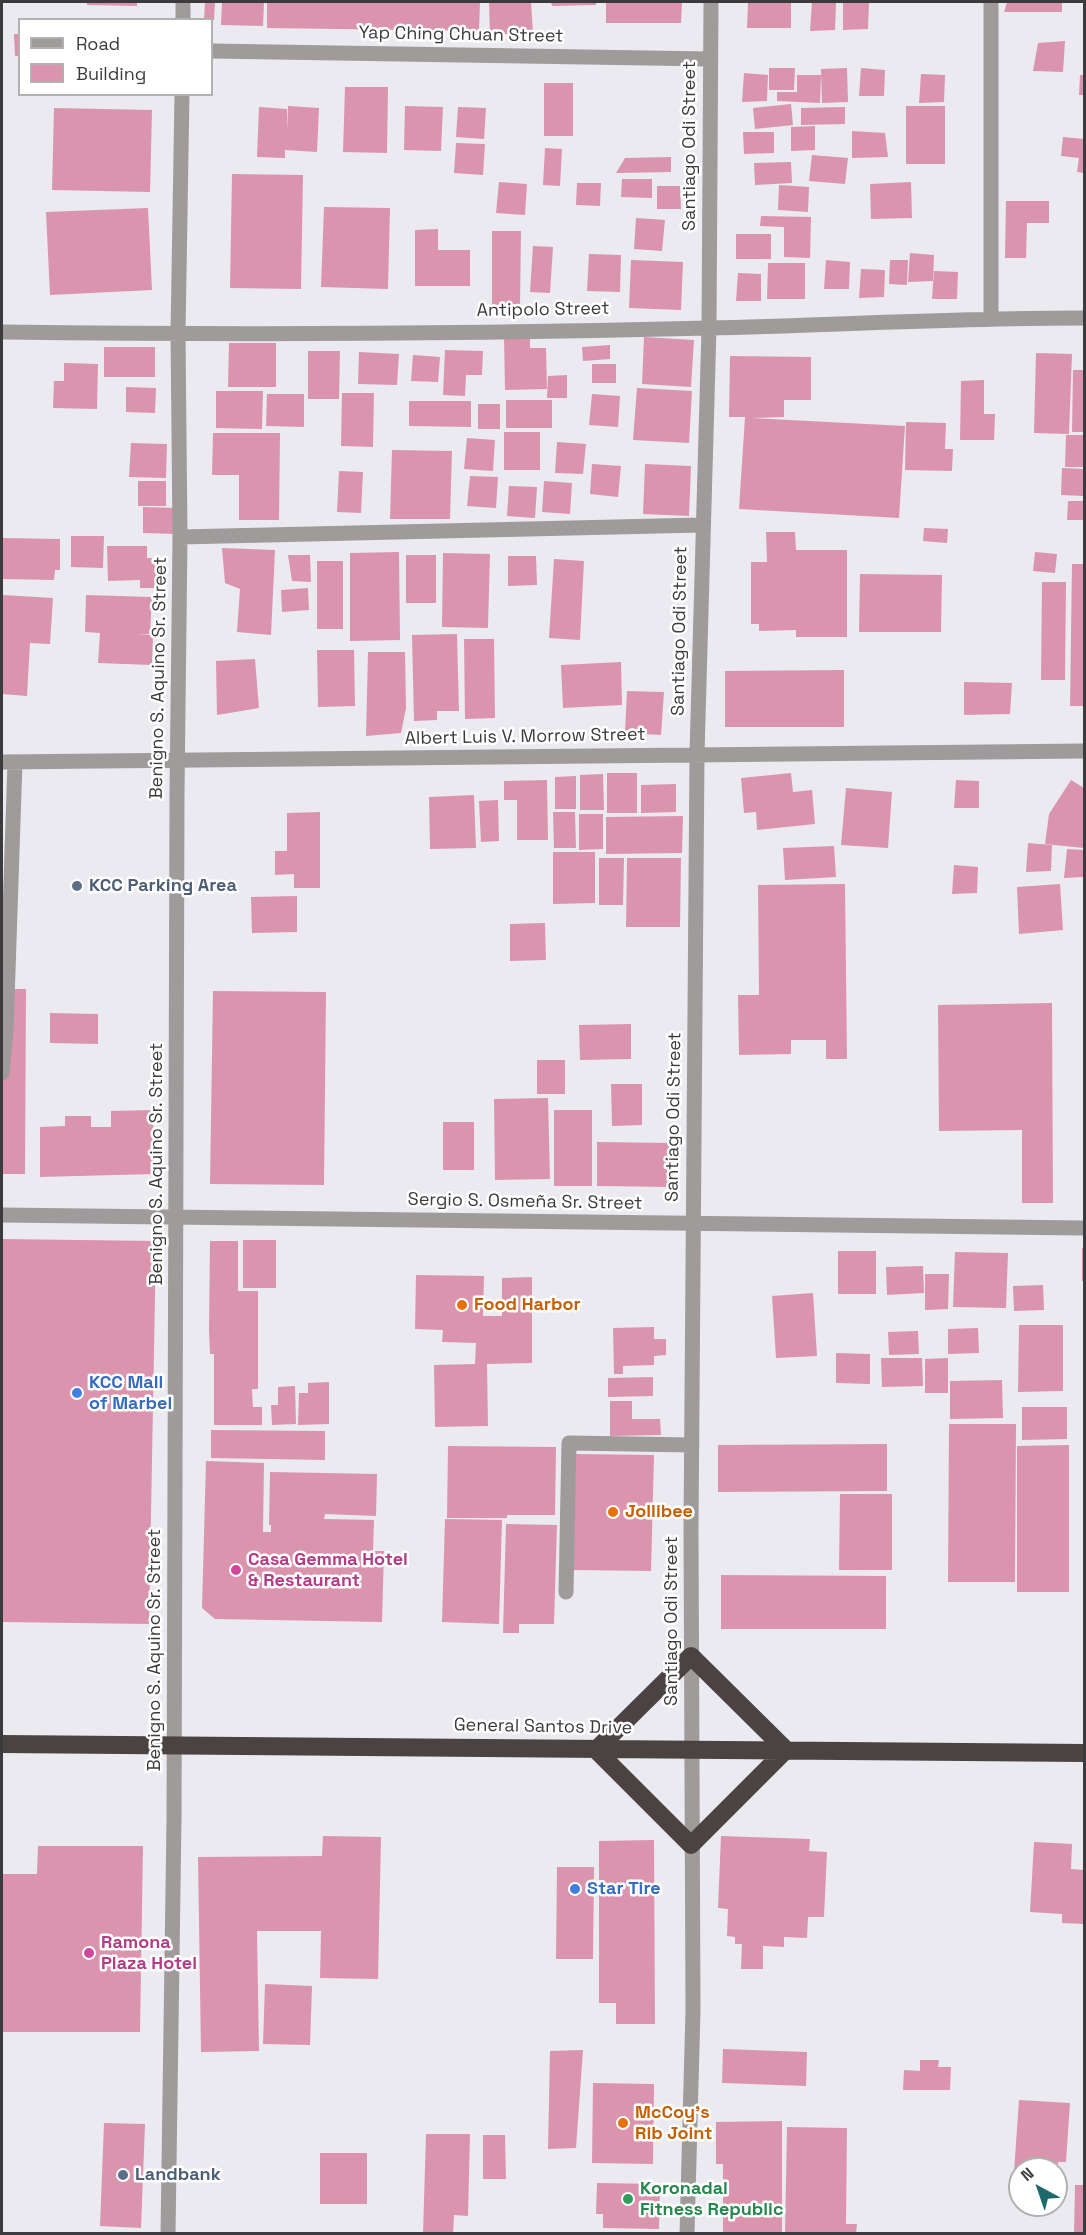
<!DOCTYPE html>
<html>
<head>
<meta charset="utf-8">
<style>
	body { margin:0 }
	#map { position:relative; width:1086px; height:2235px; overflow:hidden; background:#ebeaf1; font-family:"Space Grotesk",sans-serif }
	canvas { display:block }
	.frame { position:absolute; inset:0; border:3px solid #3b3b3e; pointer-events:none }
	.legend { position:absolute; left:18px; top:18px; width:195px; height:78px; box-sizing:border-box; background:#fff; border:2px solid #b1b1b2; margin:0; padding:8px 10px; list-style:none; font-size:18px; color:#3b3b3e }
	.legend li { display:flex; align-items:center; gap:12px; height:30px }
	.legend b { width:30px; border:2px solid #b1b1b2 }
	.north { position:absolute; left:1008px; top:2157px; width:60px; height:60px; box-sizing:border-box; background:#fff; border:2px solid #b1b1b2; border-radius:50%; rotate:320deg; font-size:16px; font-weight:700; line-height:24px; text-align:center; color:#3b3b3e }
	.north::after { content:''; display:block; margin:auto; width:21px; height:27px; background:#1c6968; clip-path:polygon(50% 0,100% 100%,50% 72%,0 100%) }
</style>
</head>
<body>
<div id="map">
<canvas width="1086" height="2235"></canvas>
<div class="frame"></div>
<ul class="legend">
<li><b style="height:8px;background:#9f9b9a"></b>Road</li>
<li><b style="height:16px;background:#db94ad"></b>Building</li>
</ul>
<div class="north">N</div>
</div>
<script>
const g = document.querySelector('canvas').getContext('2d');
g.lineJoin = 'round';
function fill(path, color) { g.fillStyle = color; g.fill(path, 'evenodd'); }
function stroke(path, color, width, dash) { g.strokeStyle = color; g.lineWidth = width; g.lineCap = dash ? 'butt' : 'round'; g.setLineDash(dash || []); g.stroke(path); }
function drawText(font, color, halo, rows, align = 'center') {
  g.font = font + ' "Space Grotesk",sans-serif'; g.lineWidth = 5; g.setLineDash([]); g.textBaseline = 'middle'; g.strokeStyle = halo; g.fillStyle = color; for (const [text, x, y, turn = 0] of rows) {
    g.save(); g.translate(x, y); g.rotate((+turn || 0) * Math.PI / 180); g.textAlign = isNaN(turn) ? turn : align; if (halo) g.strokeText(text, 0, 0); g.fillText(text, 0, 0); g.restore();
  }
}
fill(new Path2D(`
	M87,2H137V6L87,5Z
	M205,2H215L214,20H204Z
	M222,2H264L263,26L221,25Z
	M267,2H480L479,31L267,28Z
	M489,2H531L533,33L490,35Z
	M551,2H596V5L552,6Z
	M606,2H682L681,23H606Z
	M748,2H791V28H747Z
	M812,2L836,3L835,30L810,31Z
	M843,2H869L868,29L843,30Z
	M1007,2H1062V12H1004Z
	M14,34H20V56H15Z
	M1065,41L1063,72L1033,71L1038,43Z
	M769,68H795L794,90H769Z
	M847,68L848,102L822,103L821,69Z
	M861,68L885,70L884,96H859Z
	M744,73L768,75L767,101L742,102Z
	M921,74L945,75L944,102L919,103Z
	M797,75H821L820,103L777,101V92H797Z
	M1080,75H1084V95H1079Z
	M544,83H573V136H544Z
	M345,87H388L387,153L343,152Z
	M791,104L793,125L755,129L753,108Z
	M288,106L319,108L317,152L285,150V158L257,157L259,107L287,109V132Z
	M405,106L443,107L441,151L404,150Z
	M906,106H945V164H906Z
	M458,107L486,108L484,139L456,137Z
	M845,107V124L801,125V108Z
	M54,108L152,110L150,192L52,190Z
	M815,126V150L791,151V127Z
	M852,131L885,133L888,157L852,158Z
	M743,132H774V153L744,154Z
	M1063,137L1084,139V173L1077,172L1079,158L1061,156Z
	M456,143L485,144L483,175L454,173Z
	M545,148L562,149L560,186L543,185Z
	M812,155L848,158L845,184L809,181Z
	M671,157V172L616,173L625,158Z
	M791,162L792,183L755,185L754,163Z
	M232,174L303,175L301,289L230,288Z
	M622,179H652V198L621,197Z
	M499,182L527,184L525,215L496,213Z
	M911,182L912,218L871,219L870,184Z
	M577,183H601L600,206L576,205Z
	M779,185L809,187L808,212L778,210Z
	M657,186H680L681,209H657Z
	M1006,201H1049V223H1027L1026,258H1005Z
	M324,207L390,208L388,289L321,287Z
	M148,208L152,290L50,295L46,212Z
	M761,216L811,217L810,258L784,257V227L760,226Z
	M636,218L665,220L662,251L634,249Z
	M438,229V250H470V286H415V230Z
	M492,231H521L520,305L492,306Z
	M736,234H771V259H736Z
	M533,246L553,247L550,293L530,292Z
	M910,253L934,255L933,281L908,282Z
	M589,254L621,255L620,292L587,291Z
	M631,260L683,262L681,310L629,308Z
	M826,260L850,262L849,289H824Z
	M890,260H908L907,285L889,284Z
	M768,263H805V299H767Z
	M861,269L885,270L884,297L859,298Z
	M934,271L958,272L957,299H932Z
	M738,273L761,274V301H736Z
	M530,336V348H546L547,389L505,390L504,337Z
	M644,337L694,340L691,387L642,384Z
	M229,343H276V387H228Z
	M610,345V359L583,361L582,347Z
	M104,347H155V377H104Z
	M445,350L483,351L482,375H466L465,396L443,395Z
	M308,351H340L339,399H308Z
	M359,352L399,354L397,385L358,384Z
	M1036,353L1072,354L1069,434L1034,433Z
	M413,355L440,357L438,382L411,381Z
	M730,356L811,357V400H784V417L751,418L905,426L899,518L739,509L745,417H729Z
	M64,363L98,364L97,409L53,408L54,381H64Z
	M592,364H616V383H592Z
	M1073,370H1084V432H1072Z
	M567,375V398H547L548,376Z
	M984,380V414H995L994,440H960L961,381Z
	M126,387L156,388L155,413L126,412Z
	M637,388L692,391L689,443L633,440Z
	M216,391H263L262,429L216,428Z
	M342,393H374L373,447L341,446Z
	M267,394H304V427L266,426Z
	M592,394L620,396L618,427L589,425Z
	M506,400H552V428H506Z
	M409,401H471V427L409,426Z
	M478,404H500V429H478Z
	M906,422L946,423L945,449H953L952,471L905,470Z
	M504,432H540V470H504Z
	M213,433H280L279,520H239V475H212Z
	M1066,435H1084V467H1065Z
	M467,438L495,440L493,471L464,469Z
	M557,442L586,444L583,474L555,473Z
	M131,443L167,444L166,478L129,477Z
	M392,450L452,451L450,519H390Z
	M592,464L621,466L618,497L590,494Z
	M645,464L691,466L689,516L643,514Z
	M1062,468L1084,469V496L1061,495Z
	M339,471L363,472L361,513L337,512Z
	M470,476L498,477L496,508L467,506Z
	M138,481H166V506H138Z
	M544,481L572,483L570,514L542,512Z
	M509,486L537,487L535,518L507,516Z
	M1068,501H1084V520H1067Z
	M143,507L176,508L175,534L143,533Z
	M924,528L948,529L947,543L923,541Z
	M766,532H795L796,550H847V637H796V630L759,631V624H751V562H767Z
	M71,536H104L103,568L71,567Z
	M2,538L60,539V570H55L54,580L2,579Z
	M107,546H147V558H156L157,588H140V580L108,581Z
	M222,548L275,550L271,635L237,632L240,589L225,583Z
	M399,552L400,640L350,641V553Z
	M1035,552L1057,554L1055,573L1033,571Z
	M443,553L490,554L488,628L442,627Z
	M288,555H310L311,582L292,581Z
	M406,555H436V603H406Z
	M508,556H536L537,585L508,586Z
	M554,559L584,561L580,640L549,638Z
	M317,561H343V629H317Z
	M1072,564H1084V706H1070Z
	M860,574L942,575L941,632H859Z
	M1042,582H1066L1065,680H1041Z
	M308,588L309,610L282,612L281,590Z
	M2,595L53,598L50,644L30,643L27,696L2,694Z
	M86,595L152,597L150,634H137L153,635L152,665L98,663L100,633L85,632Z
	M457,634L459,711H437V720L414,721L412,635Z
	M464,639H494L495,718L465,719Z
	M317,650H354L355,706L318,707Z
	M368,652H405L406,708L401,733L366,736Z
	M255,659L259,708L217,715L216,661Z
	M621,662L622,705L563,708L561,665Z
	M844,670V727H725V671Z
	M964,682L1012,683L1010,714L964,715Z
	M627,691L664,692L661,735L625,733Z
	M607,773H637V813H607Z
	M791,773L793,792L812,790L815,824L757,830L756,812L744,813L741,778Z
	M603,774L604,810H580V775Z
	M576,776V809H555V777Z
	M547,780L548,840H517V800H504V781Z
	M956,780L979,781V808H954Z
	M1071,780L1084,788V848L1045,844L1049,814Z
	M676,784V812L641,813V785Z
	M846,788L892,792L888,848L841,845Z
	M474,795L476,848L430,849L429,797Z
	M498,800L499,841L481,842L479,801Z
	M320,812V888H294V874L275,875V851H287V813Z
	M553,812H575L576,848H554Z
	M579,814H603V849L579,850Z
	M683,816L682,853L606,854V817Z
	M1028,843L1052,845L1051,871L1026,872Z
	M834,846L836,877L785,880L783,848Z
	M1067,849L1084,850V877L1064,878Z
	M553,852H595V903L553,904Z
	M599,858H624L623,905H599Z
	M627,858H681L680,927H626Z
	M954,865L978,867L977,893L952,894Z
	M845,884L847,1059H826V1040H791V1054L739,1055L738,995H759L758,885Z
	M1060,884L1063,930L1019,934L1017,887Z
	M297,896V932L252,933L251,897Z
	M545,923L546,960L510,961V924Z
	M2,989H26L25,1174H2Z
	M213,991L326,992L324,1185L210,1184Z
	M1052,1003L1053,1203H1022V1130L939,1131L938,1005Z
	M50,1013L98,1014V1044L50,1043Z
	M631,1024V1059L580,1060L579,1025Z
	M537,1060H565V1094H537Z
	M611,1084H642V1125L612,1126Z
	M548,1098L550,1179L495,1180L494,1099Z
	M153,1110L154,1174L40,1177V1127L65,1126V1116H91V1127H111V1111Z
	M554,1110H592V1186H554Z
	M443,1122H474V1170H443Z
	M597,1142L670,1143L669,1187L597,1186Z
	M2,1239L156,1241L149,1624L2,1622Z
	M243,1240H276V1288H243Z
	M210,1241H238V1291H258V1389H252L253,1407H262V1425H214V1354H210L209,1330Z
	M1082,1248H1084V1281H1082Z
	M838,1251H876V1294H838Z
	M955,1252L1008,1253L1006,1308L953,1307Z
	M923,1266L924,1293L887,1295L886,1267Z
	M925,1274H949L948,1309L925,1310Z
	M416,1275L484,1276L483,1316H502V1278L532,1277V1363L487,1364L488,1426L435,1427L434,1365L475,1364L476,1343L442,1342L443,1330L415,1329Z
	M1043,1285L1044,1310L1014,1311L1013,1286Z
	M813,1293L817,1356L776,1358L772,1296Z
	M1019,1325H1063V1391L1018,1392Z
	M654,1327V1339H666V1355L654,1356V1365L623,1366V1374H614L613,1328Z
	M978,1328L979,1353L948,1354V1329Z
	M918,1331L919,1354L889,1355L888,1332Z
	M836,1353L870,1354V1384L836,1383Z
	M881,1358H922L923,1386L882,1387Z
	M948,1358V1393H925V1359Z
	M653,1377V1396L608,1397V1378Z
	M1002,1380L1003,1418L950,1419V1381Z
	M329,1382V1424L298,1425L299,1393H308V1383Z
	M295,1386L296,1424L272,1425L271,1405H278V1387Z
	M610,1401H632V1419H660L661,1435L610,1436Z
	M1022,1407H1067V1439L1022,1440Z
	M949,1424H1016L1015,1582H948Z
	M211,1430L325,1431V1460L211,1458Z
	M887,1444V1491L718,1492V1445Z
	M1069,1445V1592H1017V1446Z
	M448,1446L556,1447L555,1515H507V1518H447Z
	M576,1454L654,1455L651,1571L573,1570Z
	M206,1461L264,1463L263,1532H271V1525H269L270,1472L377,1474L376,1516L325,1514L324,1519L374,1520L373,1551H384L382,1622L215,1619L202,1608Z
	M840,1494H892V1570H839Z
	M445,1519L502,1520L499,1624L442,1622Z
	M506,1524L557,1525L554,1624H519V1633H503Z
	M721,1575L886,1576V1629H721Z
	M323,1836L381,1837L378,1979L320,1978L321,1931H257L259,2051L201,2052L198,1857L322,1856Z
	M721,1836L810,1839L809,1851L827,1852L824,1917H808L807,1938L784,1937V1947L763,1946V1969H741L742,1944H735V1937L727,1936L728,1909L718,1908Z
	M654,1840L655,2024H616V2003H599V1841Z
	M1034,1842L1072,1844L1071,1869L1084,1870V1924L1062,1923V1914L1030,1912Z
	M38,1846H143L140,2032H2V1874H37Z
	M557,1867H594L593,1959H556Z
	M265,1984L312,1986L310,2045L263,2044Z
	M723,2049L807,2052L806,2086L722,2083Z
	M583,2050L576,2148L548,2149L550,2051Z
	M920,2060H939L938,2067H951L950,2090H903L904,2070L920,2071Z
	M593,2083L654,2084L653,2164L592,2163Z
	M1019,2100L1070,2103L1066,2162H1058V2169H1020V2172H1014Z
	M782,2121V2234H723V2164H716V2122Z
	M104,2123L145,2124L141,2228L100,2226Z
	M787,2127L847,2128L846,2224H857L856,2234H785Z
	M426,2134H470L468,2216L454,2215L453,2234H423Z
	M483,2135H505L506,2179H483Z
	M320,2153H367V2204H320Z
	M597,2183L660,2184L659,2229L603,2228V2214H596Z
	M1075,2185H1084V2234H1074Z`), '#db94ad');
stroke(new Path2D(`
	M991,2V318
	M183,20V2
	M212,51L710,59
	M2,332C237,335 473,334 709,328C834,325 959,318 1084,318
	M180,537L702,525
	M2,762L1084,751
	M2,1073L6,1031L15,762
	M2,1215L1084,1228
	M566,1592L569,1443L692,1445
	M168,2234L174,1820L177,794L180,537L178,334L182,94
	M687,2234L693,2010L691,1527L697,754L709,328L711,2`), '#9f9b9a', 15);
stroke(new Path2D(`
	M2,1744L1084,1753
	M596,1750L691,1845L786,1750
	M596,1750L691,1656L786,1750`), '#4a4341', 18);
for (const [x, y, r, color] of [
	[77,886,6,"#5c6f8a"],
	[462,1305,6,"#e8710a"],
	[77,1393,6,"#3f7fe0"],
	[613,1512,6,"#e8710a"],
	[236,1570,6,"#d1479c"],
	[575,1889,6,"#3f7fe0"],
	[89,1953,6,"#d1479c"],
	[623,2123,6,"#e8710a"],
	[123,2175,6,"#5c6f8a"],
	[628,2199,6,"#2e9e5b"]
]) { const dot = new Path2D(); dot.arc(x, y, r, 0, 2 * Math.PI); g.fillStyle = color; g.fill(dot); stroke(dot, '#fff', 2); }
drawText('18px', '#3b3b3e', '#fff', [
	["Yap Ching Chuan Street",461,35,1],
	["Santiago Odi Street",690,146,-90],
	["Antipolo Street",543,310,-1],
	["Santiago Odi Street",680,631,-89],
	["Benigno S. Aquino Sr. Street",159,678,-89],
	["Albert Luis V. Morrow Street",525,737,-1],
	["Santiago Odi Street",674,1117,-89],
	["Benigno S. Aquino Sr. Street",157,1164,-90],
	["Sergio S. Osmeña Sr. Street",525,1202,1],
	["Santiago Odi Street",672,1621,-90],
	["Benigno S. Aquino Sr. Street",155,1650,-90],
	["General Santos Drive",543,1727,1]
]);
drawText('bold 18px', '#4e5e75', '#fff', [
	["KCC Parking Area",89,886],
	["Landbank",135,2175]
], 'left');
drawText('bold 18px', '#c56008', '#fff', [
	["Food Harbor",474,1305],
	["Jollibee",625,1512],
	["McCoy's",635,2113],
	["Rib Joint",635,2134]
], 'left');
drawText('bold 18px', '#366cbe', '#fff', [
	["KCC Mall",89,1383],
	["of Marbel",89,1404],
	["Star Tire",587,1889]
], 'left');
drawText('bold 18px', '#b23c85', '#fff', [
	["Casa Gemma Hotel",248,1560],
	["& Restaurant",248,1581],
	["Ramona",101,1943],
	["Plaza Hotel",101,1964]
], 'left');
drawText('bold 18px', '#27864d', '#fff', [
	["Koronadal",640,2189],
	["Fitness Republic",640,2210]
], 'left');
</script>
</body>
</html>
